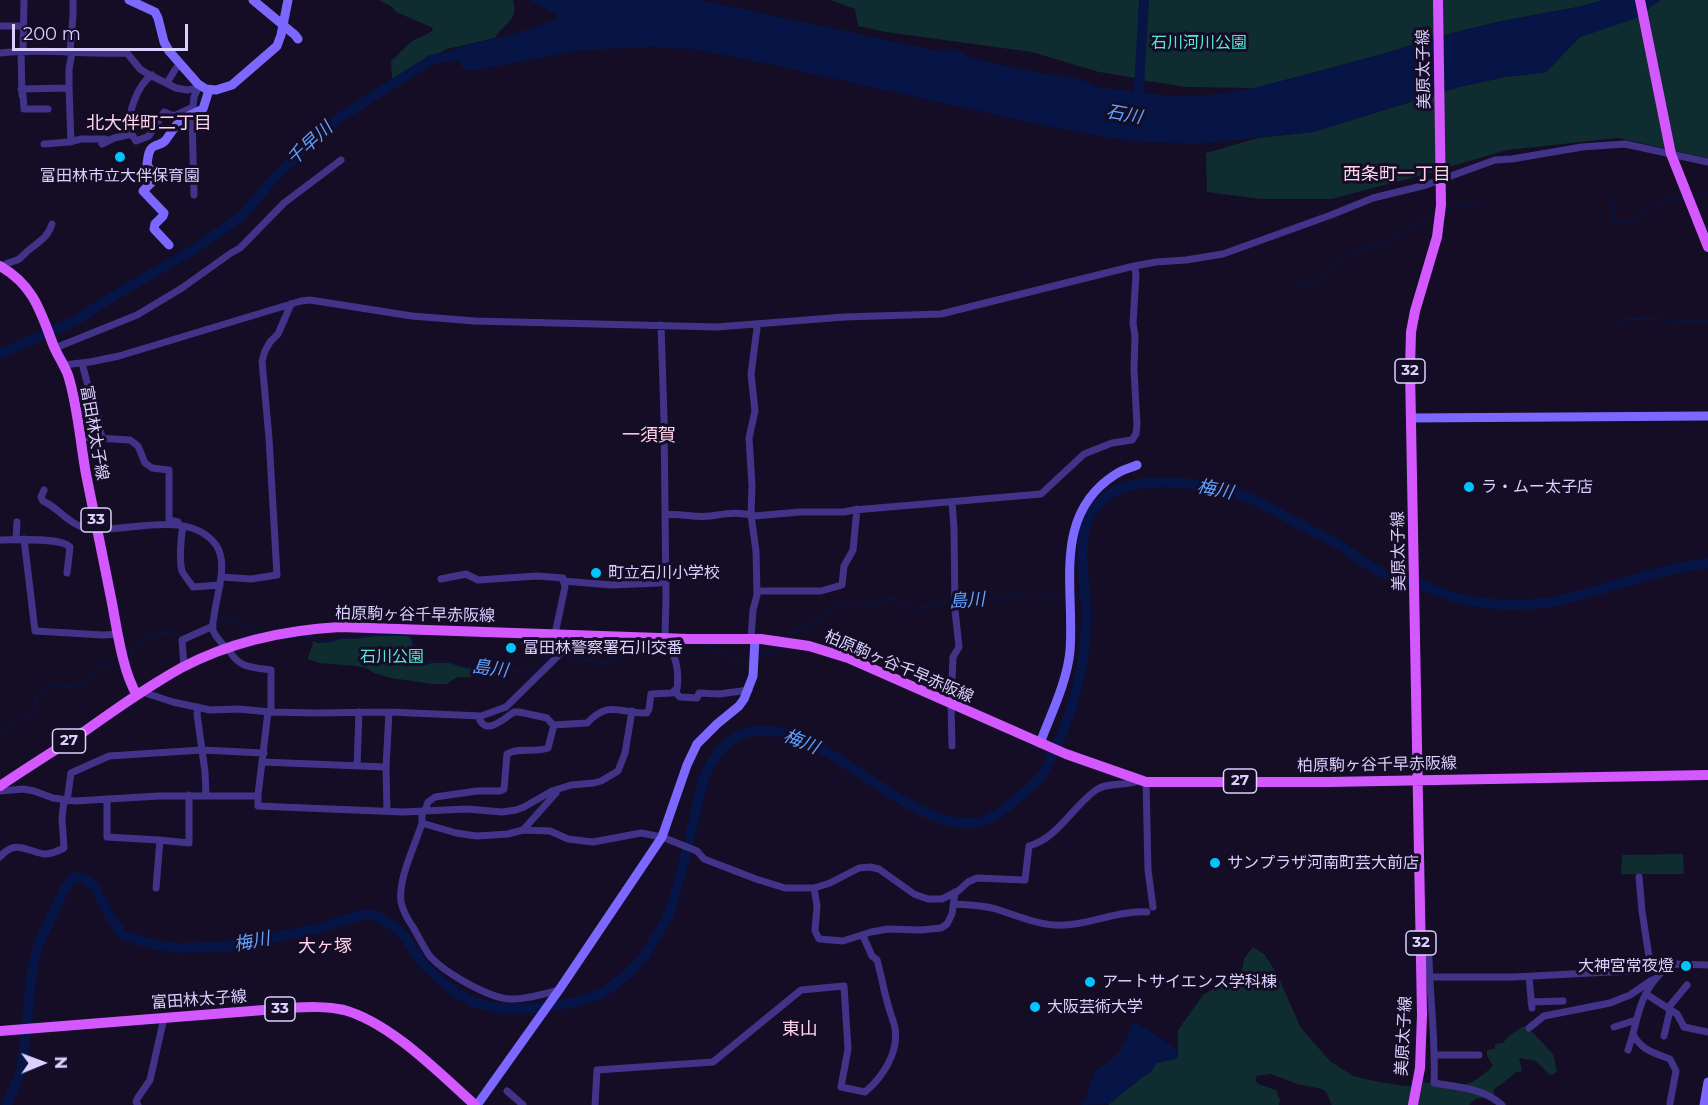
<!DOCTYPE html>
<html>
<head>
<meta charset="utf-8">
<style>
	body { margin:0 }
	#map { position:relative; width:1708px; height:1105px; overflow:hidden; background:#140d25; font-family:Montserrat,sans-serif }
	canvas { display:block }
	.north { position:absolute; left:12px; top:1033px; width:60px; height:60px; -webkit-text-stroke:4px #140d25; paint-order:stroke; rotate:89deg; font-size:16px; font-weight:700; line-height:24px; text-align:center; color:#dbd1ff }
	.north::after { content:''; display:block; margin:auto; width:21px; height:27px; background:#dbd1ff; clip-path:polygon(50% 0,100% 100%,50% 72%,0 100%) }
	.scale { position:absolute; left:12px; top:24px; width:176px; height:27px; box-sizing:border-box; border:3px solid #dbd1ff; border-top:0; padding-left:8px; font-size:18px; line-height:21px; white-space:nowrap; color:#dbd1ff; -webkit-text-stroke:4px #140d25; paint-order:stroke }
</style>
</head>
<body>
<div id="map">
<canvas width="1708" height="1105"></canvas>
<div class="north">N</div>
<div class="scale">200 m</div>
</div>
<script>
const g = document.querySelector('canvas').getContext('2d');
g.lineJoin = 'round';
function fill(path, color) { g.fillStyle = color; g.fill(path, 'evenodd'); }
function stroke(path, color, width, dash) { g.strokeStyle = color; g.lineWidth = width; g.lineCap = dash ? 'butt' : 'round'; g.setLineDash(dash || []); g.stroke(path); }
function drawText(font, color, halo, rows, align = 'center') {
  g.font = font + ' Montserrat,"Noto Sans JP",sans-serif'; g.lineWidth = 6; g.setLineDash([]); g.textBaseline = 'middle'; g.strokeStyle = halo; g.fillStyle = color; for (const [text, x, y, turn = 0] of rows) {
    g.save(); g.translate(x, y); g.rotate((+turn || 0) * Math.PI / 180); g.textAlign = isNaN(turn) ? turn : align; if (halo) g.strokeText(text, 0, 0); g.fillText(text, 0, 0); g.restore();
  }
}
fill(new Path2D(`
	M379,0H513C519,22 504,22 495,38L447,49L417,64L393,79L392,78L391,61C399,55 405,46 414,40C420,37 426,35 432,31L433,28L396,12L391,6Z
	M830,0H1140L1136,78L1099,72L1032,52L886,32L858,26L855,9Z
	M1147,0H1603L1583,6L1502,21L1440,36L1383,54L1255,88L1186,87L1141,80Z
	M1632,0H1708V158L1618,138L1507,150L1415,177L1331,199H1261L1207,192L1206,153L1258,138L1313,132L1459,87L1505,77L1546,72L1580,37L1636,18Z
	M405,635L411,638L416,662L420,666L433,663H449L478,671L471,677H458L446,684H433L391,678L374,673L366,668L355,666L319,663L308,659C308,654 313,647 313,641L317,643L330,642L342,639H356L373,636Z
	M1683,854L1684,874H1621L1622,855Z
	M1253,947L1264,954L1276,972L1301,1028L1330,1061L1353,1076L1379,1082L1405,1086H1414L1410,1105H1332L1326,1092L1322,1089L1297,1084L1271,1074L1257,1076L1255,1080L1258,1084L1276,1090L1280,1100L1279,1105H1108L1140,1079L1151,1072L1156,1063L1178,1058V1030L1204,994L1241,975L1244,959Z
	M1523,1026L1533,1033L1553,1054L1557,1071L1554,1074L1550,1075L1536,1061L1519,1058L1522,1071L1514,1073L1512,1076L1493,1090L1495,1093L1491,1096L1475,1099L1469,1105H1418L1423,1082C1438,1086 1460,1089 1474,1081C1481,1077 1487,1071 1493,1066L1487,1056V1050L1495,1049V1044L1503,1043L1508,1037Z`), '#0f2d30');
fill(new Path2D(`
	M529,0H700L943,52L949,48L964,53L966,57L1049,75C1064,75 1085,79 1097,87L1172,96L1211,95L1236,91L1255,88L1383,54L1440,36L1502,21L1583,6L1603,0H1661L1636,18L1580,37L1546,72L1505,77L1459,87L1313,132L1194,144L1129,141L1051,127L773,65L693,49L657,48L649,45L646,48H639L638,47L577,51L470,71L462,68L455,48L514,34L556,20L557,15Z
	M1134,1021L1177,1049L1178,1058L1156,1063L1151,1072L1140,1079L1109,1104L1082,1105L1087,1097L1094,1071C1120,1057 1123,1047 1134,1021Z`), '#061545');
stroke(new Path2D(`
	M1694,196L1708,195
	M1614,200L1615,222
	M1447,209L1467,204L1481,206
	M1618,223C1635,226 1645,213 1657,204C1664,199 1673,198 1681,196
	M1324,277L1350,255L1372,247L1388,244L1409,229L1429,219
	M1295,287L1321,279
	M1614,325L1622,320L1634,319L1708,321
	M1073,595H1079L1085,590
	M957,601L995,598L1012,595L1032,598L1065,596
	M215,622L232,615L243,626L260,633
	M789,638L791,634L818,620L839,605L847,603L873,604L889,599L895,600L907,608H919L943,602L952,601
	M285,639L307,636L321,641H332L342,638H356L373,635H408L412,638L416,661L422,664L432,661L449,662L461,666L480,670L531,672L547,657L556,653
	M695,644C705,645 716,647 725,653C733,657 739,663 749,661
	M564,656L587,661L593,659L602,664L657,643
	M759,656L782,648
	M131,664L132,651L139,642L162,632L182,636
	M2,733L33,711L37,696L45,687C73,680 81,702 99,665L102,663L117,666
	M1665,962L1666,961H1677
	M1650,977L1657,970
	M1579,1006L1601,1001`), '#061545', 1.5);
stroke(new Path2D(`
	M1138,105L1144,0
	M0,354L75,321L112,297L193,250L242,216L274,178L307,146L339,118L431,60L472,52
	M6,1105L21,1072L25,1042L32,971L39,943L63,892L73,877L83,878L94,885L111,918L123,935L156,945L176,948L224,947L317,929L364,914L377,916L395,927L404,935L422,963L442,982L455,992L474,1002L496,1008H534L577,1002L603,993L629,973L645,955L663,925L671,909L680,877L704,778C710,764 718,749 731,740C800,693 899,831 974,823C988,822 1003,811 1014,801C1022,794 1032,787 1039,779C1046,771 1050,759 1055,750C1075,707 1088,656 1086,607C1085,582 1079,553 1085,528C1091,503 1114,487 1138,484C1168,479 1209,485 1238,494C1258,500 1278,513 1297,523C1311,530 1326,537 1339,545C1350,551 1360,561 1372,567C1385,575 1401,579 1416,583C1432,589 1449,597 1466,600C1492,605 1520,606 1546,603C1563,601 1581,594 1598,590C1634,579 1670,568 1708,563`), '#061545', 10);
stroke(new Path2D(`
	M1,26H23
	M21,52L22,95H23L24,109H48
	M23,52L24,0
	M70,52L73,16V0
	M0,53C42,48 85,55 127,53L140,69L148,74L176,88L187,90L194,89L196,91
	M152,75C137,85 126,116 131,132C132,135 134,138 136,141L149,136L164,112L174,116L193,107L194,97L198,88
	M167,83L176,68L181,65
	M69,88V69L72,53
	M21,89L69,88L71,142
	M192,114L194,195
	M44,144L69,142L81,139H105L108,140
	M102,144L114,138L132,134
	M2,267C8,261 13,263 19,259C23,256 26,252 30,249C40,241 48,237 52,224
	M661,325L664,418L666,598L665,637
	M55,348L137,315L182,288L231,253L240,248L284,203L341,160
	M82,363L88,386L96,404L102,439
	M63,365L90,362L119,356L301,301L310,300L412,316L475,321L717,327L844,317L941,314L1134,266L1156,262L1186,260L1223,254L1331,215L1373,198L1426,185L1495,160L1512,159L1582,147L1625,144L1708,162
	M80,437L130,440L138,446L145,463L152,468L169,470V520L178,522
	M44,490L41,497L43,501C59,508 70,526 89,529C127,533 189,508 216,545C229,563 216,596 214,617C213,621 212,626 213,630C215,637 222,643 227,649
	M665,515C680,513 695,518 710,516C725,514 739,511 754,516L800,512H844L854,510L1041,494L1084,454L1112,443L1132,440L1136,434L1137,425L1134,369L1135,336L1133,323L1136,274L1134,266
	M183,526C181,536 179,561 182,571C183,574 191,584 193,587L220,585
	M24,539L35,631L103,635L118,634
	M0,540C16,540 60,537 70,547L67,573
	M16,540L17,522
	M221,577L251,579L277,575L269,438L262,361L265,351L270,342L278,334L291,304
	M441,579L466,574L478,580L537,576L563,578L565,587L555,634
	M563,581L612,585L659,583L665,581
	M757,591H821L842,585L844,566L853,550L857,509
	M670,637C670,646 674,654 676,663C678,671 678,681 677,689L674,691
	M751,639L753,610L757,595L756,551L751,515L752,486L749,438L755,411L751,374L757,328L756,325
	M228,648C238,668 250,667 271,670V712
	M184,667L182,640L213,626
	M674,691L680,697L697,698L699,693L719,694L749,690
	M142,692L173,702L210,710L239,709L270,712L316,713L389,712L481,716L506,707L563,651L567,645L569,635
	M198,707L197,714L205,772L206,795
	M268,712L258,795V806L403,812L467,809L502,812L516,810L524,807L552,791L571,785L594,783L601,781L618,771L625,753L632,711
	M478,716C485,737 502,720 514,712H519L547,718L553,725L587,723C610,699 620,714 647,713L649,709L651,694L672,693L674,691
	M952,746L951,704L953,657L959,647L955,610L954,528L952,502
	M262,762L386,767
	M357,766L359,712
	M1146,782L1148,870L1153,907
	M0,791L23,789L34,791L53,798L75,801L159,796H258
	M107,799V837L159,840L189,843V795
	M67,801L71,773L109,756L202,750L264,753
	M387,811L386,767L389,712
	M422,811V823L456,833L477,836L508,834L523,830L550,831L568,839L593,842L641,833L662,837L697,851L704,859L756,879L785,888H814L830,883L859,868L870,867L879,869L914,894L928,899H942L958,891L968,882L977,878L1025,880L1029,846C1058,838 1072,807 1096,790C1108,781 1127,787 1140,780
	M425,811L428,802L435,797L477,791H500L504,789L507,754C518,747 535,753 548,748L554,725
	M422,823C415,846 398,878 401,902C403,911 408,920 413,927C418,936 423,946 429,955C443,972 487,997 509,999C525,1000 543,994 559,990
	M523,830L556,793
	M0,857C16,838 27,852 45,854C52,854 58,851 64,848L62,818L64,800
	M1639,877L1642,911L1651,970
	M156,888L160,840
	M814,888L817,906L815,931L819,939L843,941L871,932L888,929L921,930L941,928L947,924L952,914L955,892
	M954,904C968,905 982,905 996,909C1015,915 1035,924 1054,925C1087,927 1115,910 1147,912
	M1421,953L1428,955L1429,959C1430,1001 1436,1042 1434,1083C1458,1087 1483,1088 1502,1105
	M1668,967C1645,984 1639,1008 1633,1034C1641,1050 1654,1053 1670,1059L1676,1071L1670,1103
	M1430,977H1514L1649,970L1665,965L1678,964L1708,965
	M1529,977L1532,1008
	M1646,994L1677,1014L1684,1027L1708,1032
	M1531,1002L1563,1001
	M1668,1008L1687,985
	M1614,1027L1636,1020
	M1529,1028L1544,1016L1610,1003L1630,995L1652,980
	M1664,1036L1670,1010
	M1628,1050L1633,1034
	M1435,1055H1479
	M507,1091L523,1105
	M138,1105L136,1102L137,1099L150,1080L164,1018
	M595,1105L597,1070L713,1062L801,990L844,986L848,1049L841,1087L865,1092C883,1077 899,1052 895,1028C893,1019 889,1010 887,1001C883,987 881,974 877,960L872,956L863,936`), '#413488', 7);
stroke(new Path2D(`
	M129,0L155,12L158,18L164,42L169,51L198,84L206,89L216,90L232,85L277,46L281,35L288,0
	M253,0L295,35L298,39
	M169,245L154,229L155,224L163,216L164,213L143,191L152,182L154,178L147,164C148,159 148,150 153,147C157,144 161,145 165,141L180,120L203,109L209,90
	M1411,418L1708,416
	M1040,743C1051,714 1067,682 1070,651C1075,588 1051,515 1116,474C1122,470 1130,468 1137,465
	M477,1105L559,990L662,837L687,765L697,744L717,724L739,706L744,699L753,676L755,639
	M1704,1105L1708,1082`), '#7d68ff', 9);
stroke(new Path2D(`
	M1640,0L1671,154L1708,247
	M0,266C34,285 41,313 54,347C58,356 64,365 68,375C78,407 80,441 86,474C95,517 103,560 112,603C117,630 123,673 137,695
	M0,786C28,767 57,749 85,731C116,709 147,687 181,668C230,642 285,630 340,627L689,639H761L809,646L848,658L1066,754L1146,782H1328L1708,775
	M0,1031L289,1008C307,1007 326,1006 344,1010C391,1023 439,1073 475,1105
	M1413,1105L1420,1068L1422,1015L1410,369L1411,332L1415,311L1437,237L1441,205L1438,0`), '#d458ff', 10);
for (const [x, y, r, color] of [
	[120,157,6,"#00c5fc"],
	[1469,487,6,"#00c5fc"],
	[596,573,6,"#00c5fc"],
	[511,648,6,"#00c5fc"],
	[1215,863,6,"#00c5fc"],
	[1686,966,6,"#00c5fc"],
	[1090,982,6,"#00c5fc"],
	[1035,1007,6,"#00c5fc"]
]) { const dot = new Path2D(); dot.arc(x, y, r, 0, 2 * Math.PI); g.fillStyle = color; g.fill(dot); stroke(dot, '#140d25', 2); }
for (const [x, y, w] of [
	[1410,371,30],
	[96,520,30],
	[69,741,33],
	[1240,781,33],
	[1421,943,30],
	[280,1009,30]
]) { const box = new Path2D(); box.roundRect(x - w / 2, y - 12, w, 24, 4.5); g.fillStyle = '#140d25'; g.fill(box); stroke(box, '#dbd1ff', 1.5); }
drawText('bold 15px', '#dbd1ff', null, [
	["32",1410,371],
	["33",96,520],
	["27",69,741],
	["27",1240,781],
	["32",1421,943],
	["33",280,1009]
]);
drawText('16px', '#53e9d5', '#140d25', [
	["石川河川公園",1199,43],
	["石川公園",392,657]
]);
drawText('16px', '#dbd1ff', '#140d25', [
	["美原太子線",1424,69,-91],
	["富田林太子線",94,433,80],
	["美原太子線",1399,551,-91],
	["柏原駒ヶ谷千早赤阪線",415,615,1],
	["柏原駒ヶ谷千早赤阪線",899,667,23],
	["柏原駒ヶ谷千早赤阪線",1377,765,-1],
	["富田林太子線",199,1000,-4],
	["美原太子線",1404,1036,-87]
]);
drawText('16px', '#dbd1ff', '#140d25', [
	["富田林市立大伴保育園",120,176,"center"],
	["ラ・ムー太子店",1481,487],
	["町立石川小学校",608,573],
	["富田林警察署石川交番",523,648],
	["サンプラザ河南町芸大前店",1227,863],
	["大神宮常夜燈",1674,966,"right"],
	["アートサイエンス学科棟",1102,982],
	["大阪芸術大学",1047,1007]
], 'left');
drawText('italic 18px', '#5fa2ff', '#140d25', [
	["石川",1124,115,10],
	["千早川",310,144,-43],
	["梅川",1215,490,11],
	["島川",967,601,-4],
	["島川",490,669,7],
	["梅川",801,742,22],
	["梅川",252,942,-11]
]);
drawText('18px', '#ffd3ea', '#140d25', [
	["北大伴町二丁目",149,124],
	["西条町一丁目",1397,175],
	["一須賀",649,436],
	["大ヶ塚",325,947],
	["東山",800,1030]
]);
</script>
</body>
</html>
